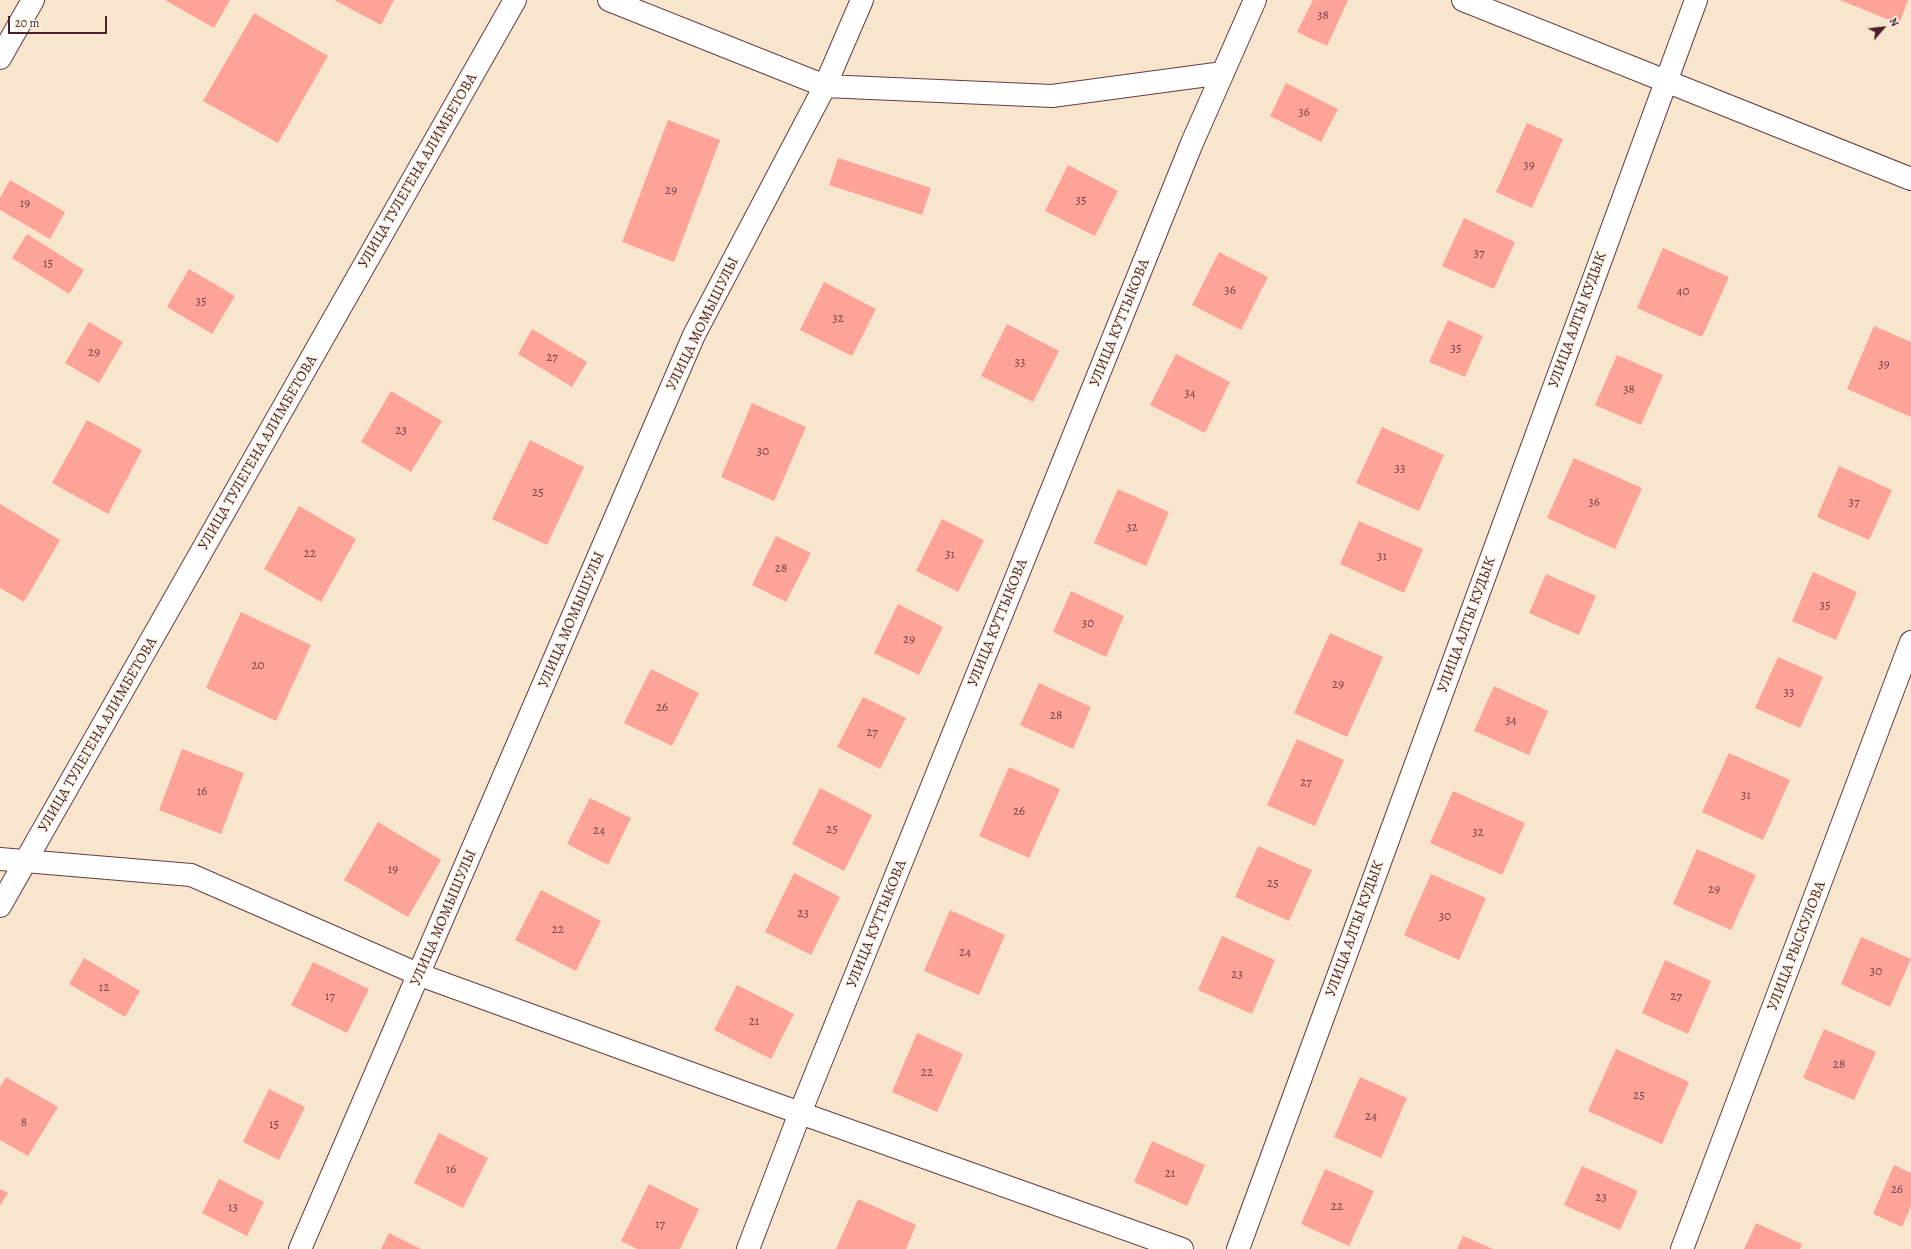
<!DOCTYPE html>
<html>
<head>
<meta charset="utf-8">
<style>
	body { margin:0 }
	#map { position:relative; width:1911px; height:1249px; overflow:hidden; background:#f7e5cd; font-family:Alegreya,serif }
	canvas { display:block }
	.north { position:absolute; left:1863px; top:8px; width:40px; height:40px; -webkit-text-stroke:3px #fcf5e5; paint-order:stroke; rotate:62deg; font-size:11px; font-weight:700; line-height:16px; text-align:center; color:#4a1f2b }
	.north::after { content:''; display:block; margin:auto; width:14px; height:18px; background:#4a1f2b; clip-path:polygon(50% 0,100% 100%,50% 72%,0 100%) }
	.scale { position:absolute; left:8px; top:16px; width:99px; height:18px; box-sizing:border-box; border:2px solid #4a1f2b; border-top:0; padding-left:5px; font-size:12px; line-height:14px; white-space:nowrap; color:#4a1f2b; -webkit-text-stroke:3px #fcf5e5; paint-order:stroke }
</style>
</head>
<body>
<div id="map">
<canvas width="1911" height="1249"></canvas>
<div class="north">N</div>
<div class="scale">20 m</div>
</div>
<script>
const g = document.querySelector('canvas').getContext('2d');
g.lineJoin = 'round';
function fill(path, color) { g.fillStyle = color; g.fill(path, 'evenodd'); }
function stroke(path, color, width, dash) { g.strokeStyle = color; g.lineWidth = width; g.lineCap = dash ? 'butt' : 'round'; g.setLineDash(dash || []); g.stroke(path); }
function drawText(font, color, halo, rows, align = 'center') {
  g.font = font + ' Alegreya,serif'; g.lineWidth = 3; g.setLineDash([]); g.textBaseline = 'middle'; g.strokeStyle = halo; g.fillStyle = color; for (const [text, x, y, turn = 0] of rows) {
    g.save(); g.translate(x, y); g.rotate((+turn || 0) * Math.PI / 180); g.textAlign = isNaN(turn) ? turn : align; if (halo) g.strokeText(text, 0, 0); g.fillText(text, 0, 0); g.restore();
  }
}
fill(new Path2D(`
	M165,0H230L214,28Z
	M334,0H394L381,25Z
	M1313,0H1348L1327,46L1297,32Z
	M1840,0H1908L1899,24Z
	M254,13L328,56L278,143L203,101Z
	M1286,83L1338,109L1321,142L1270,116Z
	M668,120L720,140L674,262L622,242Z
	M1527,123L1563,139L1532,208L1496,192Z
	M838,158L931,188L922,215L829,185Z
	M1068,165L1118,191L1095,236L1045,211Z
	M10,180L65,212L50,239L0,210V198Z
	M1464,218L1515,242L1494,289L1442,266Z
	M27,234L84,270L69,294L12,258Z
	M1663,248L1729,277L1702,337L1637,308Z
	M1219,252L1268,277L1241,330L1192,305Z
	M189,269L235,296L212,334L167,307Z
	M824,282L876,309L852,356L800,330Z
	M1448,320L1483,336L1465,377L1429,362Z
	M89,322L123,342L99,383L65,363Z
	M1007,324L1059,351L1033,402L981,376Z
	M1874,326L1911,342V417L1847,389Z
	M532,329L587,362L572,387L518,354Z
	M1176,354L1230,382L1205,433L1150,405Z
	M1617,355L1663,375L1641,425L1595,405Z
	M391,391L442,421L411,472L361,442Z
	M752,403L806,427L774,501L721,477Z
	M87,420L142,450L108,514L52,483Z
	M1382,427L1444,455L1419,511L1356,483Z
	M530,440L584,467L547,545L492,519Z
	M1574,458L1642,488L1615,549L1547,518Z
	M1839,466L1892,490L1869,540L1817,517Z
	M1118,489L1169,512L1146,566L1094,543Z
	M0,504L60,540L24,602L0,588Z
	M299,506L356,539L321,602L264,569Z
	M942,519L984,540L958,592L916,571Z
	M1359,521L1423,549L1404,593L1340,564Z
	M776,536L811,553L786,602L752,585Z
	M1813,572L1857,592L1836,640L1792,621Z
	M1546,574L1596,596L1579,635L1529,613Z
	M1071,591L1124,616L1106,657L1053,632Z
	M898,604L943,627L919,675L874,653Z
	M241,612L311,645L276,721L206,688Z
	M1330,633L1383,657L1347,737L1294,713Z
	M1778,657L1823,677L1800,728L1755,708Z
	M651,669L699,693L672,746L624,723Z
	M1039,683L1091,707L1073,749L1020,725Z
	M1494,686L1548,711L1529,755L1474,731Z
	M863,697L906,718L880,769L837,747Z
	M1297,739L1344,760L1315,826L1267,805Z
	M182,749L244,773L221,834L159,810Z
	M1729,753L1790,780L1763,840L1702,812Z
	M1009,767L1060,789L1029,858L979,836Z
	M820,788L872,815L844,871L792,844Z
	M1453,791L1525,823L1502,875L1430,843Z
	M590,798L631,818L608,865L567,844Z
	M378,822L441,860L408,917L344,880Z
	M1258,846L1312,870L1289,921L1235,897Z
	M1697,849L1756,875L1731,930L1673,904Z
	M794,873L840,897L811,955L765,932Z
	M1431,874L1486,898L1459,960L1404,935Z
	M541,890L601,921L576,971L515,940Z
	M950,910L1005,935L979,995L924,971Z
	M1222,936L1275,960L1252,1014L1198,990Z
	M1861,937L1911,959L1890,1007L1841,984Z
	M84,958L140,991L125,1017L69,984Z
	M1665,960L1711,981L1688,1034L1642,1013Z
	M313,962L369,989L347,1033L291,1005Z
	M737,985L794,1014L771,1059L714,1030Z
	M1824,1029L1876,1052L1854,1100L1803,1078Z
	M917,1033L963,1054L937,1112L892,1092Z
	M1616,1049L1689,1082L1662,1144L1588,1111Z
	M6,1077L58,1107L28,1156L0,1140V1087Z
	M1360,1077L1407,1098L1381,1158L1334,1137Z
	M269,1089L305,1107L279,1160L243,1142Z
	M439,1133L488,1158L463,1208L414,1183Z
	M1152,1141L1205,1165L1187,1206L1134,1182Z
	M1894,1165L1911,1173V1206L1902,1227L1873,1214Z
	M1582,1166L1638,1191L1620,1230L1564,1205Z
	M1325,1169L1374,1191L1349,1246L1301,1224Z
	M219,1179L264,1202L247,1236L202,1213Z
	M649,1184L699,1209L680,1249H637L621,1241Z
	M0,1189L8,1193L0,1206Z
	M858,1199L916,1225L906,1249H836Z
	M1756,1223L1802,1244L1800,1249H1744Z
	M389,1233L421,1249H381Z
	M1463,1236L1493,1249H1457Z`), '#fda398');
const minor = new Path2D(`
	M609,0L825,86L1052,96L1223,73
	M1463,0L1911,179
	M0,58L33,0
	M0,859L191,875L420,975L800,1113L1182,1249
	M0,906L515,0
	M300,1249L694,335L825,86L862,0
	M748,1249L800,1113L1192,143L1255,0
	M1238,1249L1696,0
	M1682,1249L1911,642`);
stroke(minor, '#643d43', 24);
stroke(minor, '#fff', 22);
drawText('13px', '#774046', null, [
	["38",1323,16],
	["36",1304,113],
	["39",1529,166],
	["29",671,191],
	["35",1081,201],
	["19",25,204],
	["37",1479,254],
	["15",48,264],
	["36",1230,291],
	["40",1683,292],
	["35",201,302],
	["32",838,319],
	["35",1456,349],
	["29",94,353],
	["27",552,358],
	["33",1020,363],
	["39",1884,365],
	["38",1629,390],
	["34",1190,394],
	["23",401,431],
	["30",763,452],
	["33",1400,469],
	["25",538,493],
	["36",1594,503],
	["37",1854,503],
	["32",1132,528],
	["22",310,554],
	["31",950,555],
	["31",1382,557],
	["28",781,569],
	["35",1825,606],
	["30",1088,624],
	["29",909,640],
	["20",258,666],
	["29",1338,685],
	["33",1789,693],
	["26",662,708],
	["28",1056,716],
	["34",1511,721],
	["27",872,733],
	["27",1306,783],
	["16",202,792],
	["31",1746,796],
	["26",1019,812],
	["25",832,830],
	["24",599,831],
	["32",1478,833],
	["19",393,870],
	["25",1273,884],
	["29",1714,890],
	["23",803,914],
	["30",1445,917],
	["22",558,930],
	["24",965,953],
	["30",1876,972],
	["23",1237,975],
	["12",104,988],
	["17",330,997],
	["27",1676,997],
	["21",754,1022],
	["28",1839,1065],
	["22",927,1073],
	["25",1639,1096],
	["24",1371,1117],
	["8",24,1123],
	["15",274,1125],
	["16",451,1170],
	["21",1170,1174],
	["26",1897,1190],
	["23",1601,1198],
	["22",1337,1207],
	["13",233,1208],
	["17",660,1225]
]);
drawText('15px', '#4a1f2b', '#fcf5e5', [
	["УЛИЦА ТУЛЕГЕНА АЛИМБЕТОВА",418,171,-60],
	["УЛИЦА АЛТЫ КУДЫК",1578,320,-70],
	["УЛИЦА КУТТЫКОВА",1120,323,-68],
	["УЛИЦА МОМЫШУЛЫ",703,324,-64],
	["УЛИЦА ТУЛЕГЕНА АЛИМБЕТОВА",258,453,-60],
	["УЛИЦА МОМЫШУЛЫ",572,620,-67],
	["УЛИЦА КУТТЫКОВА",998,623,-68],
	["УЛИЦА АЛТЫ КУДЫК",1467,625,-70],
	["УЛИЦА ТУЛЕГЕНА АЛИМБЕТОВА",98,735,-60],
	["УЛИЦА МОМЫШУЛЫ",444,918,-67],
	["УЛИЦА КУТТЫКОВА",877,924,-68],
	["УЛИЦА АЛТЫ КУДЫК",1355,929,-70],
	["УЛИЦА РЫСКУЛОВА",1797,946,-69]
]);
</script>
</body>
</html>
